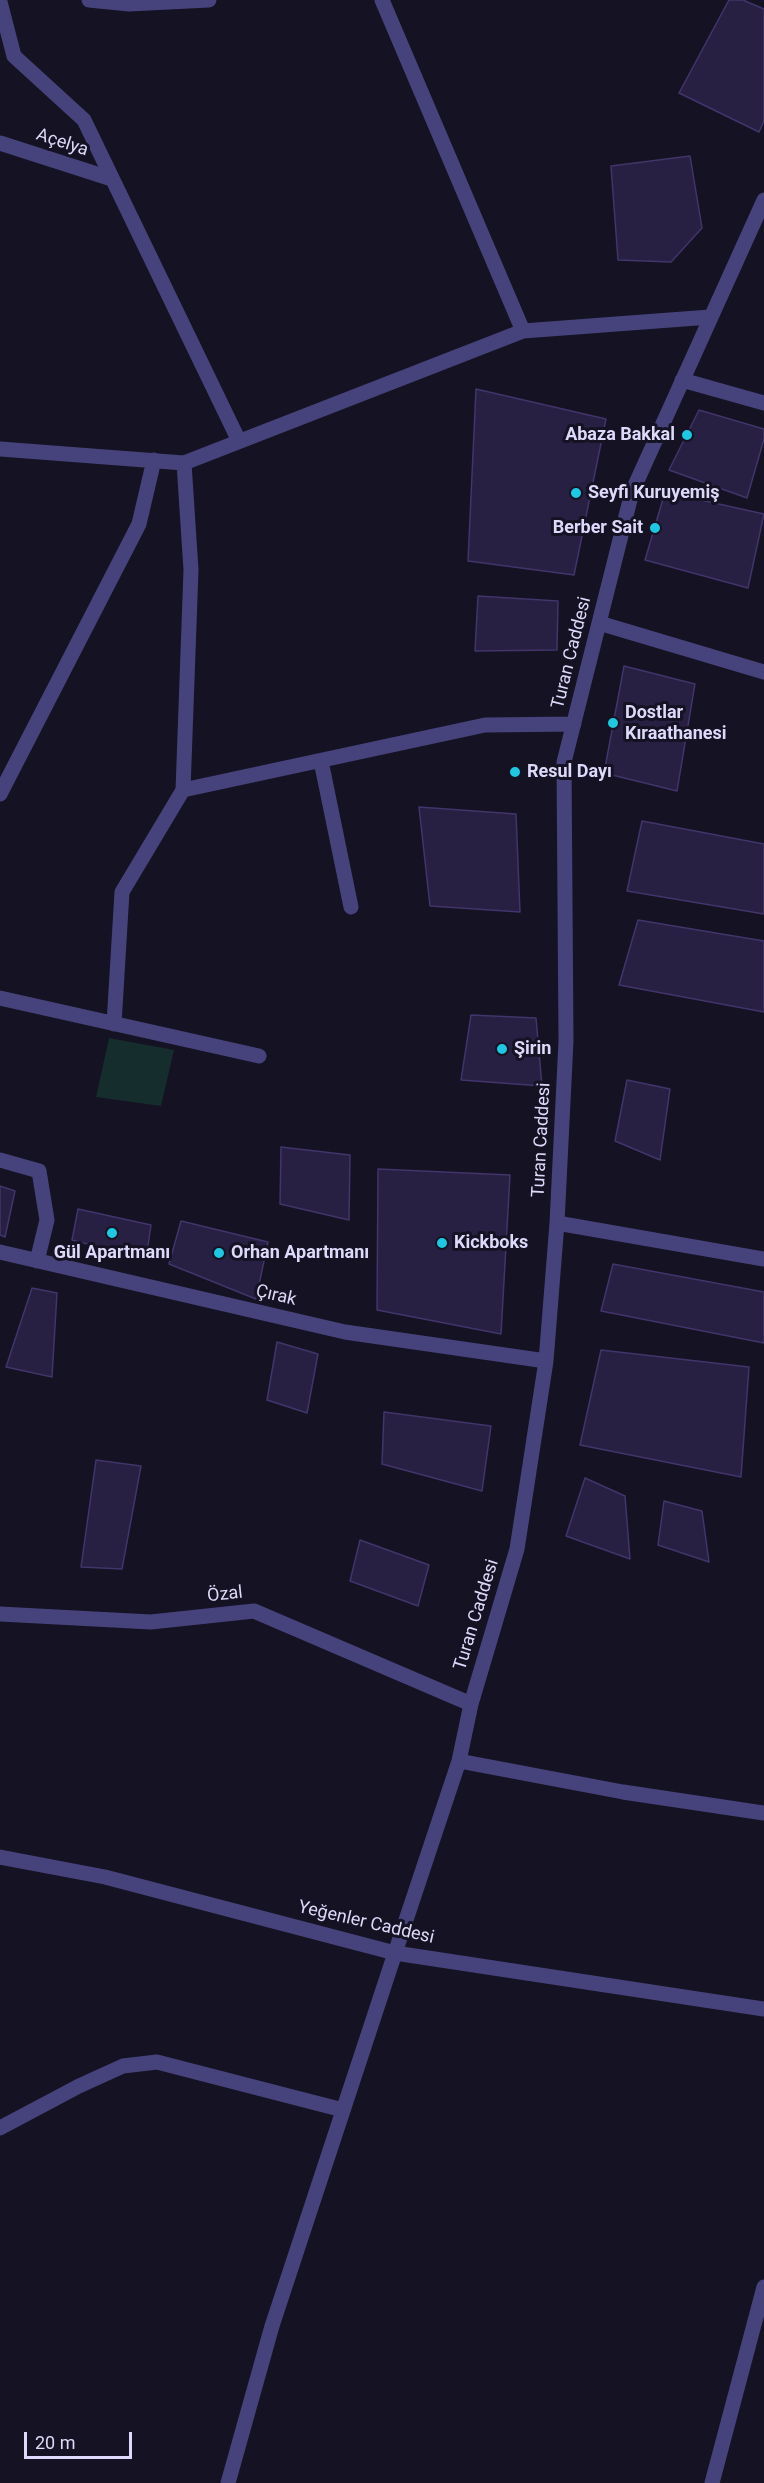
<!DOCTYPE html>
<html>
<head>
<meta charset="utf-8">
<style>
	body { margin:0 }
	#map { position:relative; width:764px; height:2483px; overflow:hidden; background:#151223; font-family:Roboto,sans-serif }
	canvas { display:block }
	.scale { position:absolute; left:24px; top:2432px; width:108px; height:27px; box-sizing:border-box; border:3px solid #ddd9fa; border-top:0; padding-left:8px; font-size:18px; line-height:21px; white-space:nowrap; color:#ddd9fa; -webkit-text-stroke:4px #151223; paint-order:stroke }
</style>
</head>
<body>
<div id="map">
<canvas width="764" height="2483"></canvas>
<div class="scale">20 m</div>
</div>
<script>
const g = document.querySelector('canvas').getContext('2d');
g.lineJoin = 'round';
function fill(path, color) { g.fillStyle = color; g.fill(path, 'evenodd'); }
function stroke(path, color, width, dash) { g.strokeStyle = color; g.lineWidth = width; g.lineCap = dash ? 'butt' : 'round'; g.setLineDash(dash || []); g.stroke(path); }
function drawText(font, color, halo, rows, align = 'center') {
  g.font = font + ' Roboto,sans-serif'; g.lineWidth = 6; g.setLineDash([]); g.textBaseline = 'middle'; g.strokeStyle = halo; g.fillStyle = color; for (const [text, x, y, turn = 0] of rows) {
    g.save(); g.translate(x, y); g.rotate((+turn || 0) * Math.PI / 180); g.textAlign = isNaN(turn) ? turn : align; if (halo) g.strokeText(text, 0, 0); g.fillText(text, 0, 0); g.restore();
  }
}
fill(new Path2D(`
	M109,1038L174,1050L161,1106L96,1097Z`), '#152d2c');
const building = new Path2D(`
	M729,0H743L764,9V121L759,132L679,93Z
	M690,156L702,228L671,262L618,260L611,166Z
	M476,389L606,419L574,575L468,561Z
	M699,410L764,429V439L747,498L669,470Z
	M665,492L764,514L748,588L645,560Z
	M478,596L558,601L557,650L475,651Z
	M624,666L695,684L677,791L604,773Z
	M419,807L516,814L520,912L430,906Z
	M642,821L764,844V914L627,891Z
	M638,920L764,941V1012L619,985Z
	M471,1015L536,1018L542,1086L461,1080Z
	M627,1080L670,1089L660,1160L615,1141Z
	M281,1147L350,1155L349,1220L280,1204Z
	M378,1169L510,1175L501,1334L377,1310Z
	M0,1186L15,1191L5,1237L0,1235Z
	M78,1209L151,1225L146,1259L72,1240Z
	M181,1221L268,1242L256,1299L169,1264Z
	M613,1264L764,1292V1343L601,1311Z
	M32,1288L57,1293L52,1377L6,1367Z
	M277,1342L318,1354L307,1413L267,1400Z
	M601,1350L749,1367L741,1477L580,1445Z
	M384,1412L491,1426L482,1491L382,1464Z
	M96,1460L141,1466L122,1569L81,1567Z
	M585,1478L625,1496L630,1559L566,1536Z
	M664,1501L702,1511L709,1562L658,1545Z
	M360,1540L429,1565L418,1606L350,1581Z`);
fill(building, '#282042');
stroke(building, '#41356b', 1.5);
stroke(new Path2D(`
	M0,143L112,179`), '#46437c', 15);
stroke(new Path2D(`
	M89,0L129,4L209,0
	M382,0L523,331
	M0,2L14,56L84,120L239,441
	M682,380L764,403
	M0,449L184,463L523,331L710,317
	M599,623L764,672
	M321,761L351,907
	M183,790L485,725L574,724
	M0,794L139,524L154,460
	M0,998L259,1056
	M114,1024L122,892L183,790L191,570L184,463
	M0,1160L39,1171L47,1220L37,1261
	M557,1223L764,1259
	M0,1252L345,1332L546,1361
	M0,1614L151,1622L254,1611L471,1704
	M459,1761L623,1792L764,1813
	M395,1953L459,1761L471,1704L517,1549L546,1361L557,1223L566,1041L564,762L632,492L764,200
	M0,2128L79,2086L123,2066L157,2062L343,2110
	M712,2483L764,2287`), '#46437c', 15);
stroke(new Path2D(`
	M0,1857L105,1877L395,1953L764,2009
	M228,2483L272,2326L395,1953`), '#46437c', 15);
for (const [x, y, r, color] of [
	[687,435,6,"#1dc9e2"],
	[576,493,6,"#1dc9e2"],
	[655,528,6,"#1dc9e2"],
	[613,723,6,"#1dc9e2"],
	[515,772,6,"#1dc9e2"],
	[502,1049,6,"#1dc9e2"],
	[112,1233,6,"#1dc9e2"],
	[442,1243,6,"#1dc9e2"],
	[219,1253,6,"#1dc9e2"]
]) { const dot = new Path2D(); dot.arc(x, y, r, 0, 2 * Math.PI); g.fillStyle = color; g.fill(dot); stroke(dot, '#151223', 2); }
drawText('18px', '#ddd9fa', '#151223', [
	["Açelya",62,143,18],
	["Turan Caddesi",572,653,-76],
	["Turan Caddesi",542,1140,-87],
	["Çırak",276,1296,13],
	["Özal",225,1595,-6],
	["Turan Caddesi",477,1615,-73],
	["Yeğenler Caddesi",366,1923,13]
]);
drawText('bold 18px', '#ddd9fa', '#151223', [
	["Abaza Bakkal",675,435,"right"],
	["Seyfi Kuruyemiş",588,493],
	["Berber Sait",643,528,"right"],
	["Dostlar",625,713],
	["Kıraathanesi",625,734],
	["Resul Dayı",527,772],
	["Şirin",514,1049],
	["Kickboks",454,1243],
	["Gül Apartmanı",112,1253,"center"],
	["Orhan Apartmanı",231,1253]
], 'left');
</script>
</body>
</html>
